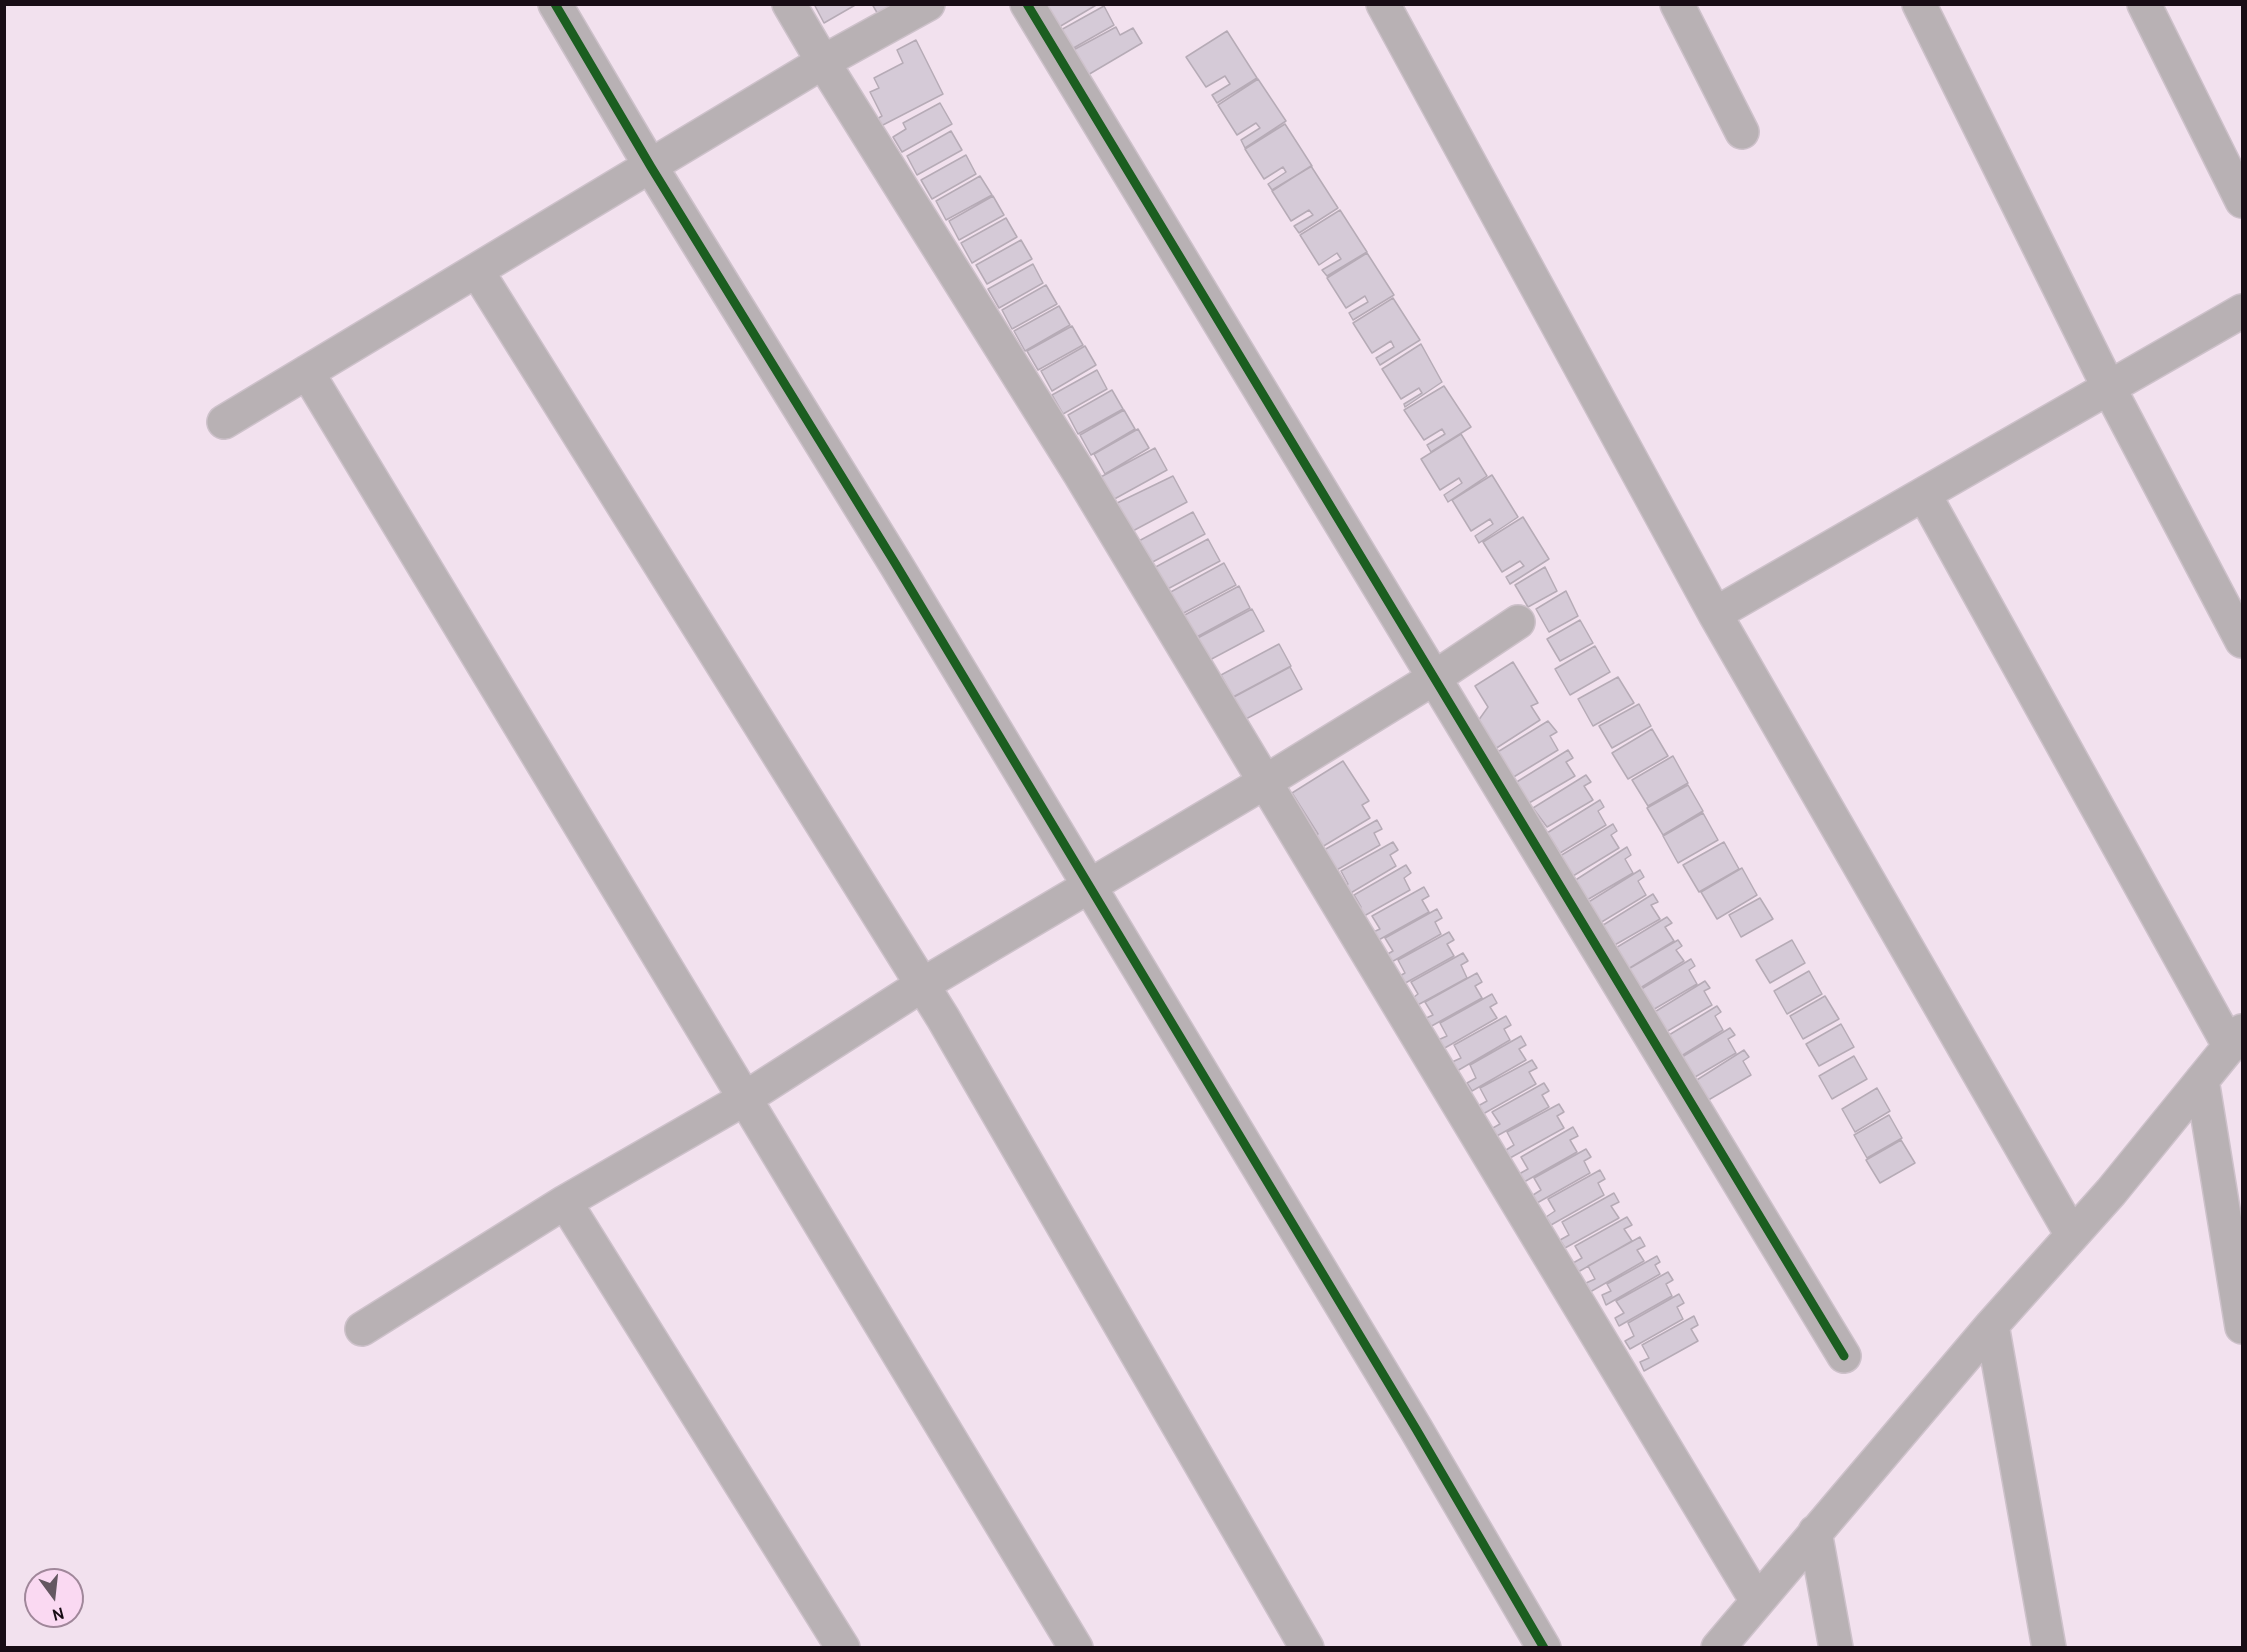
<!DOCTYPE html>
<html>
<head>
<meta charset="utf-8">
<style>
	body { margin:0 }
	#map { position:relative; width:2247px; height:1652px; overflow:hidden; background:#f2e1ee; font-family:Cabin,sans-serif }
	canvas { display:block }
	.frame { position:absolute; inset:0; border:6px solid #180d15; pointer-events:none }
	.north { position:absolute; left:24px; top:1568px; width:60px; height:60px; box-sizing:border-box; background:#fad9f2; border:2px solid #a0879a; border-radius:50%; rotate:165deg; font-size:16px; font-weight:700; line-height:24px; text-align:center; color:#180d15 }
	.north::after { content:''; display:block; margin:auto; width:21px; height:27px; background:#645761; clip-path:polygon(50% 0,100% 100%,50% 72%,0 100%) }
</style>
</head>
<body>
<div id="map">
<canvas width="2247" height="1652"></canvas>
<div class="frame"></div>
<div class="north">N</div>
</div>
<script>
const g = document.querySelector('canvas').getContext('2d');
g.lineJoin = 'round';
function fill(path, color) { g.fillStyle = color; g.fill(path, 'evenodd'); }
function stroke(path, color, width, dash) { g.strokeStyle = color; g.lineWidth = width; g.lineCap = dash ? 'butt' : 'round'; g.setLineDash(dash || []); g.stroke(path); }
const building = new Path2D(`
	M814,4H857L824,23Z
	M872,4H892L894,8L879,16Z
	M1046,4H1098L1059,27Z
	M1104,6L1114,25L1070,50L1059,31Z
	M1116,27L1120,35L1133,28L1142,43L1081,79L1066,54Z
	M1227,31L1257,78L1217,103L1212,95L1230,84L1225,76L1206,87L1186,57Z
	M916,40L943,94L881,126L877,119L882,116L870,92L879,88L874,78L903,63L897,50Z
	M1258,79L1286,121L1245,148L1241,140L1260,128L1256,123L1237,135L1218,105Z
	M940,103L952,124L902,152L893,137L906,129L903,123Z
	M1285,124L1312,166L1272,190L1268,184L1286,172L1283,167L1264,179L1245,149Z
	M951,131L962,150L917,175L907,156Z
	M966,155L976,174L932,199L921,180Z
	M1311,166L1338,208L1299,233L1294,226L1313,215L1309,210L1291,221L1272,191Z
	M980,176L992,195L946,220L936,201Z
	M993,196L1004,215L959,240L949,221Z
	M1340,210L1367,252L1327,276L1322,270L1341,259L1337,253L1319,265L1300,235Z
	M1006,218L1017,237L972,263L961,243Z
	M1021,240L1032,259L987,284L976,265Z
	M1367,253L1394,295L1353,320L1349,313L1368,302L1365,296L1346,308L1327,278Z
	M1033,264L1043,283L999,308L988,289Z
	M1046,285L1057,304L1012,329L1002,310Z
	M1393,298L1420,340L1380,365L1376,358L1394,347L1391,341L1372,353L1353,323Z
	M1059,306L1070,325L1025,351L1014,331Z
	M1072,326L1083,345L1038,370L1027,351Z
	M1421,344L1442,382L1405,407L1404,404L1422,393L1419,388L1401,399L1382,369Z
	M1085,346L1096,365L1052,391L1041,371Z
	M1097,370L1107,389L1063,414L1052,395Z
	M1444,386L1471,427L1431,452L1427,445L1445,434L1442,429L1424,440L1404,410Z
	M1112,390L1123,409L1078,434L1068,415Z
	M1124,410L1135,429L1091,455L1080,435Z
	M1138,429L1149,448L1105,474L1094,454Z
	M1461,434L1487,476L1448,502L1444,495L1462,483L1459,478L1440,490L1421,459Z
	M1155,448L1167,470L1109,502L1097,479Z
	M1492,475L1518,517L1479,543L1475,536L1493,524L1490,519L1471,531L1452,500Z
	M1173,476L1187,502L1129,533L1113,505Z
	M1193,512L1205,534L1147,565L1135,543Z
	M1523,517L1549,559L1510,584L1506,577L1524,566L1520,561L1502,572L1483,542Z
	M1208,539L1220,561L1162,592L1150,570Z
	M1224,563L1236,585L1178,616L1167,594Z
	M1545,567L1557,591L1528,607L1515,585Z
	M1239,586L1250,608L1193,639L1181,617Z
	M1566,591L1578,616L1549,632L1536,609Z
	M1252,609L1264,631L1206,662L1194,640Z
	M1580,620L1593,643L1560,661L1547,639Z
	M1279,644L1291,666L1233,697L1221,675Z
	M1595,646L1610,672L1570,695L1555,669Z
	M1513,662L1538,703L1531,706L1540,720L1495,749L1478,721L1488,707L1475,686Z
	M1290,667L1302,689L1244,720L1232,698Z
	M1618,677L1634,703L1593,726L1578,699Z
	M1639,704L1651,726L1612,748L1599,726Z
	M1548,721L1557,732L1550,736L1558,750L1512,778L1496,753Z
	M1652,729L1668,756L1628,779L1612,753Z
	M1568,750L1573,758L1566,762L1575,776L1529,803L1515,783Z
	M1673,756L1688,783L1648,806L1632,780Z
	M1343,761L1369,801L1362,805L1370,818L1317,850L1310,839L1318,834L1292,793Z
	M1586,775L1591,782L1584,786L1593,800L1547,827L1533,808Z
	M1688,785L1703,811L1663,835L1647,808Z
	M1600,800L1604,807L1598,811L1606,825L1560,853L1547,833Z
	M1703,813L1718,840L1678,863L1663,836Z
	M1377,820L1382,829L1374,833L1380,845L1328,875L1324,850Z
	M1613,824L1617,831L1611,835L1619,848L1573,876L1560,856Z
	M1393,842L1398,850L1390,855L1396,866L1344,897L1339,888L1348,884L1341,871Z
	M1724,842L1739,869L1699,892L1683,865Z
	M1627,847L1631,855L1625,859L1633,873L1587,900L1574,881Z
	M1406,865L1411,873L1404,878L1410,890L1357,920L1352,912L1361,907L1354,895Z
	M1742,868L1757,895L1717,919L1701,892Z
	M1640,870L1644,877L1638,881L1646,895L1600,923L1587,903Z
	M1424,887L1429,896L1422,900L1429,912L1375,942L1371,933L1380,929L1372,916Z
	M1653,894L1658,902L1651,905L1660,919L1613,946L1600,927Z
	M1760,898L1773,919L1741,937L1729,915Z
	M1437,909L1442,918L1435,922L1441,934L1388,964L1384,956L1393,951L1385,938Z
	M1667,917L1672,923L1665,927L1674,941L1628,969L1614,949Z
	M1449,932L1454,940L1447,944L1454,956L1400,986L1396,978L1405,973L1398,960Z
	M1678,940L1682,946L1676,950L1684,961L1637,990L1625,971Z
	M1792,940L1805,963L1770,983L1756,960Z
	M1463,953L1468,961L1461,965L1467,978L1414,1007L1410,1000L1418,994L1411,982Z
	M1691,959L1695,966L1689,970L1697,984L1651,1011L1638,991Z
	M1809,971L1822,994L1787,1014L1774,991Z
	M1477,973L1482,982L1475,986L1482,998L1428,1028L1424,1019L1433,1015L1425,1002Z
	M1705,981L1710,988L1704,991L1712,1005L1666,1032L1653,1013Z
	M1492,994L1497,1003L1490,1007L1497,1018L1443,1049L1438,1040L1447,1036L1440,1023Z
	M1825,996L1839,1019L1803,1039L1790,1016Z
	M1717,1006L1721,1012L1715,1016L1723,1030L1678,1058L1664,1038Z
	M1506,1016L1511,1025L1504,1029L1510,1040L1457,1071L1452,1062L1461,1058L1454,1045Z
	M1841,1024L1854,1047L1819,1066L1806,1044Z
	M1730,1028L1735,1035L1728,1039L1736,1053L1690,1080L1677,1060Z
	M1521,1036L1526,1045L1519,1049L1526,1060L1472,1091L1467,1083L1476,1078L1470,1065Z
	M1744,1050L1749,1057L1743,1061L1751,1075L1705,1102L1692,1083Z
	M1854,1056L1867,1079L1832,1099L1819,1076Z
	M1532,1060L1537,1068L1529,1072L1536,1084L1483,1114L1478,1106L1487,1101L1480,1088Z
	M1544,1083L1549,1091L1542,1095L1549,1107L1495,1137L1491,1129L1500,1124L1492,1112Z
	M1877,1088L1890,1111L1855,1132L1842,1109Z
	M1559,1104L1564,1112L1557,1116L1564,1128L1510,1158L1506,1150L1514,1145L1507,1132Z
	M1889,1115L1902,1138L1867,1158L1854,1135Z
	M1573,1127L1578,1136L1570,1140L1577,1152L1524,1182L1519,1174L1528,1169L1521,1157Z
	M1901,1140L1915,1163L1880,1183L1866,1160Z
	M1586,1149L1591,1157L1584,1161L1590,1173L1537,1203L1533,1195L1541,1190L1534,1178Z
	M1600,1170L1605,1179L1598,1183L1604,1195L1551,1225L1546,1217L1555,1211L1548,1199Z
	M1614,1193L1619,1202L1611,1206L1619,1218L1565,1248L1560,1240L1569,1235L1562,1222Z
	M1627,1217L1632,1225L1624,1229L1632,1241L1578,1272L1573,1263L1582,1258L1575,1246Z
	M1640,1237L1645,1246L1637,1250L1644,1261L1590,1292L1586,1283L1595,1279L1588,1266Z
	M1657,1256L1660,1262L1655,1265L1660,1274L1606,1305L1602,1295L1611,1291L1607,1284Z
	M1668,1272L1673,1280L1666,1284L1672,1296L1619,1326L1615,1318L1624,1313L1616,1301Z
	M1679,1294L1684,1303L1677,1307L1683,1319L1630,1349L1625,1341L1634,1336L1628,1323Z
	M1694,1316L1698,1325L1691,1329L1698,1341L1644,1371L1640,1362L1649,1358L1642,1345Z`);
fill(building, '#d5cad7');
stroke(building, '#b6abb6', 1.5);
const minor = new Path2D(`
	M555,4L651,167L895,563L1416,1429L1544,1648
	M789,4L823,62L1080,474L1757,1601
	M1027,4L1844,1356
	M1383,4L1715,614L2072,1235
	M1677,4L1742,132
	M1919,4L2109,388L2242,641
	M2144,4L2242,201
	M477,271L943,1018L1307,1648
	M307,372L1076,1648
	M224,422L823,62L928,4
	M1924,494L2230,1047
	M1715,614L2242,311
	M2202,1080L2242,1327
	M565,1202L843,1648
	M1992,1325L2049,1648
	M362,1329L565,1202L744,1099L922,985L1265,782L1434,678L1518,622
	M1815,1532L1836,1648
	M1718,1648L1992,1325L2111,1192L2242,1031`);
stroke(minor, '#cdc1ca', 36);
stroke(minor, '#b8b1b4', 33);
stroke(new Path2D(`
	M555,4L651,167L895,563L1416,1429L1544,1648
	M1027,4L1844,1356`), '#1b5e20', 9);
</script>
</body>
</html>
